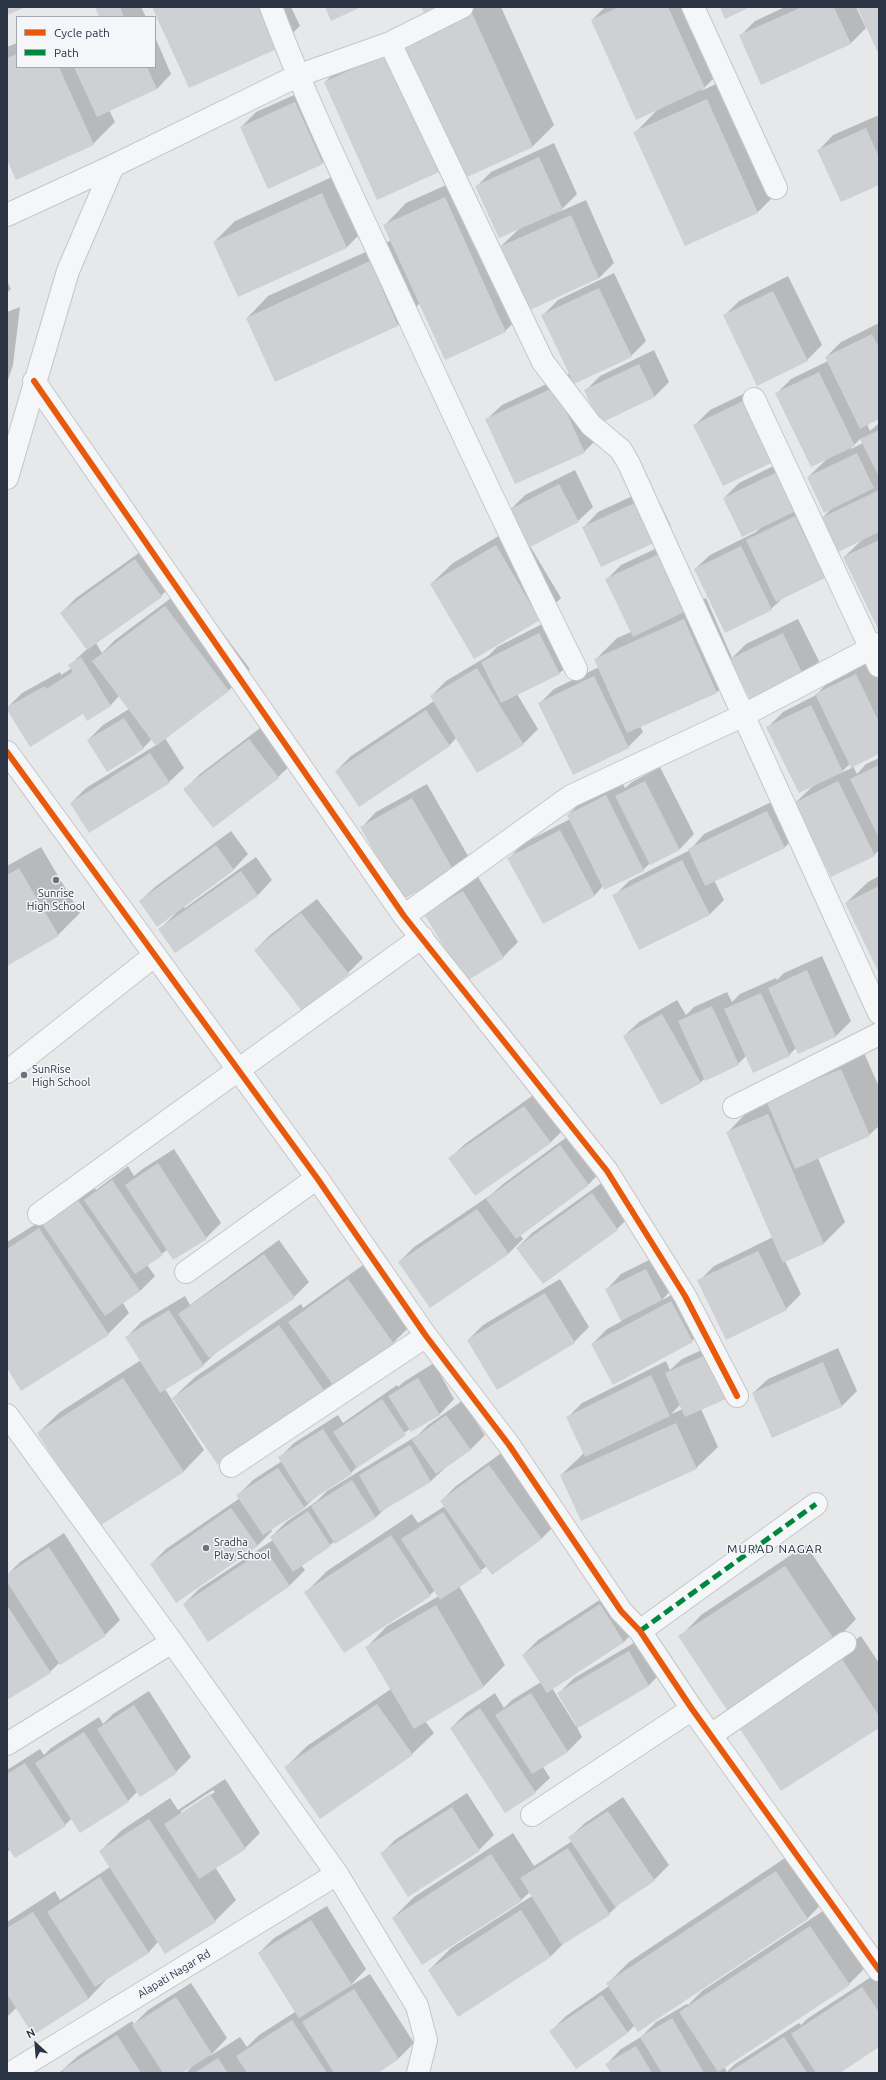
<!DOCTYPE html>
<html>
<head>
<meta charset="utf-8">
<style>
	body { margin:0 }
	#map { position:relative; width:886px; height:2080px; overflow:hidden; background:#e6e8ea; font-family:Ubuntu,sans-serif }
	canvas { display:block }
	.frame { position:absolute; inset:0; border:8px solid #2b3445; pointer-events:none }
	.legend { position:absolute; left:16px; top:16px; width:140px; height:52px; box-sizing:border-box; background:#f4f6f9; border:1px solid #a4a8b1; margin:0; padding:5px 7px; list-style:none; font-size:12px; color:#2b3445 }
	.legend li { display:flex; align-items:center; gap:8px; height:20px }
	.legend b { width:20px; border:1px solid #a4a8b1 }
	.north { position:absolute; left:16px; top:2024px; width:40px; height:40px; -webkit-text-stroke:3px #f4f6f9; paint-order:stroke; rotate:334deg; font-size:11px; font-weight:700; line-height:16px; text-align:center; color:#2b3445 }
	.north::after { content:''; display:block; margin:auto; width:14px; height:18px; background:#2b3445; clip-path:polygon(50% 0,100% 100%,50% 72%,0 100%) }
</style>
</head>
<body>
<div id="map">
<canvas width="886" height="2080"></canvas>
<div class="frame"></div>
<ul class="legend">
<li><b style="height:5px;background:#e8590c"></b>Cycle path</li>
<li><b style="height:5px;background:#00873e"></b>Path</li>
</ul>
<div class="north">N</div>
</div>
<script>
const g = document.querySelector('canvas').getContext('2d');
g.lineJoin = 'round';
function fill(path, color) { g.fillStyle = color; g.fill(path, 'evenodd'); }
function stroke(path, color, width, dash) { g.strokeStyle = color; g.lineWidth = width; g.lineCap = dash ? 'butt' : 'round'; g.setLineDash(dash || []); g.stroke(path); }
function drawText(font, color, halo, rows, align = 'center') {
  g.font = font + ' Ubuntu,sans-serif'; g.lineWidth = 3; g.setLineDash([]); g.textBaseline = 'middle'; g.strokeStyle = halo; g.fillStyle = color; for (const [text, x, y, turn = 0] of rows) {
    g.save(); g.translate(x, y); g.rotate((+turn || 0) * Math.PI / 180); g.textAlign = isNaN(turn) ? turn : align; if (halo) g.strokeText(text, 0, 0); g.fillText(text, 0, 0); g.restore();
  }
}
fill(new Path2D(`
	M96,7H141L146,17H100Z
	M153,7H291L300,26L278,47Z
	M462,7H501L554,125L533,146L466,176L499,248L519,229L476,187L491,172L554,143L577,194L559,212L586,200L614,263L599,278L528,309L505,331L420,303L398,325L276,381L247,318L268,296L392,240L385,225L406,203L466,176L455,154L438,171L325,82L346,61Z
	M605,7H699L726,66L701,91L729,78L779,191L758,212L685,245L635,133L658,109L592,20Z
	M785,7H856L866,28L851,43L762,84L740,36L755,21Z
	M155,37L171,74L157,89L109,110L115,122L93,144L17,179L7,157V47L17,43V67H155Z
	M310,88L337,148L322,163L241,127L256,112Z
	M879,115V184L819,150L833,135Z
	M343,172L368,226L346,248L214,242L235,221Z
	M614,273L646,341L631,356L574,383L599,437L584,452L487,419L502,405L570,373L543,315L558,300Z
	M788,276L822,345L807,360L724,316L739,301Z
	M7,281L11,289L7,293Z
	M20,307L13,365L7,383V312Z
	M879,323V418L867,424L870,431L879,423V629L844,557L863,539L835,552L839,562L825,577L784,597L771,609L695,569L710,555L756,532L761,527L724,498L739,483L792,457L819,521L831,509L808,477L827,459L776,394L791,379L828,361L826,357L841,342ZM861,438L863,443L851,449V448Z
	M654,350L669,382L654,397L585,391L600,376Z
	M758,387L787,446L695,425L710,410Z
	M575,470L593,507L578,521L530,546L561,598L539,620L431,584L453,563L517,525L510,510L525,495Z
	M652,487L671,526L656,541L584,527L598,512Z
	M674,540L692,604L706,598L732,658L746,644L798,619L819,661L804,676L738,671L717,692L640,726L643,732L628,747L539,704L554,689L599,667L595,660L617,638L631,632L606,580L621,565Z
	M150,545L176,581L161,596L96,643L102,653L115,640L187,586L250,669L229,690L165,738L184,768L169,782L71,803L86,788L156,745L152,739L143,748L88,740L103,725L129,709L119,696L110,706L84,713L7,708L22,693L60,672L61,675L72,668L70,665L87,649L61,613L76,598Z
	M554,618L574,658L560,673L517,694L538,729L523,744L456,738L449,746L336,771L351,756L434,701L431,696L446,681L488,656L497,647Z
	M871,660L879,677V753L853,766L857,774L866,764L879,758V850L874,855L795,803L813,786L768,727L783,712L816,695L831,679ZM850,764L852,768L840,773Z
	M264,725L293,763L278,777L185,789L200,774Z
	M660,767L694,834L680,849L650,863L643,870L603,886L595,895L543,923L509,858L524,843L570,819L568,815L583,800L621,781L625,788L632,782Z
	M427,784L468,856L453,870L362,827L376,812Z
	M782,797L799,833L784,848L714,880L724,900L709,915L614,896L629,881L690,850L704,834Z
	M231,831L248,854L234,869L183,906L185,908L256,857L272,880L258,895L176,952L160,929L176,913L140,901L155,887Z
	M41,847L80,913L58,935L7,965V866Z
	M879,876V971L846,903L868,882Z
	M478,877L518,942L503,957L426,915L441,900Z
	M317,899L363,958L348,973L255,950L270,935Z
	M822,956L851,1021L836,1036L796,1048L789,1055L746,1056L738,1064L705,1078L700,1083L624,1036L639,1022L677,1000L686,1015L694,1007L727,992L732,1002L740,994L776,978L777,980L784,973Z
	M862,1048L879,1087V1126L869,1135L818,1158L845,1222L824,1243L785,1261L801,1294L786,1309L699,1281L714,1266L773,1237L728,1132L749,1110L768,1102Z
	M539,1091L565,1128L550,1143L450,1158L465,1144Z
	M575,1131L603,1169L589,1184L520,1235L523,1239L508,1254L399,1262L414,1247L492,1194L503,1184Z
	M174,1149L221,1223L206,1238L167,1250L147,1265L155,1276L140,1291L123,1303L129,1313L108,1334L7,1366V1242L44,1219L90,1182L96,1190L128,1166L134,1176L141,1170Z
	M607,1179L632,1214L617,1229L517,1248L532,1233Z
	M279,1240L309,1282L294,1297L217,1352L203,1365L165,1389L204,1450L183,1472L38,1433L60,1412L141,1360L127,1337L141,1322L185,1296L190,1305Z
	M661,1254L676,1285L662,1300L687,1287L707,1326L692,1341L592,1344L607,1329L622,1321L607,1289L621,1274Z
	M363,1265L408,1328L393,1343L333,1383L325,1391L173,1398L195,1377L301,1304L303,1308Z
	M560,1279L589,1327L574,1342L498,1389L468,1340L483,1325Z
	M721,1341L740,1383L725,1398L701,1409L718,1447L696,1468L561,1475L584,1453L567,1418L582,1403L666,1361L670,1370L682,1359ZM681,1404L683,1409L671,1414Z
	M838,1348L857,1391L842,1406L772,1437L753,1393L768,1379Z
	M434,1363L454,1399L440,1414L411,1431L410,1429L360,1464L351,1473L316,1496L302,1510L271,1529L272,1531L257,1546L151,1564L166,1549L240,1498L238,1495L253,1480L282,1461L279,1458L294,1443L338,1415L343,1423L397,1385L398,1387L405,1381Z
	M462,1401L485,1435L470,1450L445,1468L431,1481L386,1508L375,1518L334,1542L301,1565L305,1570L290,1585L208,1641L184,1604L199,1589L273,1540L271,1537L286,1522L317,1501L327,1491L418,1435L428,1425Z
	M504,1451L556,1524L541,1539L487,1566L459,1586L505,1665L484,1686L425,1721L434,1733L412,1754L286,1767L307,1746L391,1689L366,1648L387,1626L439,1596L435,1590L430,1595L306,1592L327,1571L412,1514L418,1523L445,1506L441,1501L456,1486Z
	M64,1533L120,1620L105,1635L61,1664L60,1662L50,1672L7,1699V1575L20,1562Z
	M806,1545L856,1619L835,1641L680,1637L701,1615Z
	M615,1590L638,1627L624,1642L552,1688L576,1726L577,1725L559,1693L574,1678L644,1637L663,1671L648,1686L577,1727L582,1737L568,1751L543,1767L550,1778L535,1792L451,1728L466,1713L495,1693L504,1708L512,1700L541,1682L523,1655L538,1640Z
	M861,1636L879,1663V1726L759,1702Z
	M149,1691L191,1757L176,1772L138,1791L128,1801L72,1818L65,1825L10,1849L7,1853V1770L40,1749L44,1755L51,1748L99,1717L103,1724L113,1714Z
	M225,1779L260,1833L245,1848L215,1867L236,1900L215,1921L158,1942L149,1952L110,1976L89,1998L34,2034L17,2007L7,2017V1922L55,1891L60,1900L110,1867L100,1851L122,1830L170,1798L178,1810ZM213,1790L215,1792L181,1814V1811Z
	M467,1793L494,1835L479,1850L381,1854L396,1839Z
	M623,1797L669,1865L654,1880L622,1901L609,1914L566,1941L551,1956L458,2015L429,1970L451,1948L532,1896L530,1892L521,1900L393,1918L414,1897L513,1833L534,1866L572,1841L570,1837L585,1823Z
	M797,1850L828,1897L807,1919L635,2025L628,2032L577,2068L551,2031L566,2016L609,1986L607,1984L629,1962Z
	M832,1905L870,1963L849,1984L724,2067L727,2072L735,2064L799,2023L801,2025L807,2019L877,1973L879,1975V2046L838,2073H612L607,2064L621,2049L641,2037L656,2022L687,2004L688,2005L702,1991Z
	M327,1906L366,1969L350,1986L370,1974L414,2043L399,2058L376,2073H186L193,2065L181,2073H59L78,2056L132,2021L134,2024L148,2010L191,1983L227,2038L210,2056L240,2037L247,2047L259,2035L295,2012L259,1953L274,1938Z`), '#0003');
fill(new Path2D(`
	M7,7H26L7,15Z
	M95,7H120L124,17H99Z
	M152,7H260L279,48L189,88Z
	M325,7H361L331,21Z
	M421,7H449L426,17Z
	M619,7H668L705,88L636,120L591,20Z
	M720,7H750L725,19Z
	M802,7H834L851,44L761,85L739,35Z
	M857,7H879V55Z
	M472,13L533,147L465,178L404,44Z
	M17,54V67H59L94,145L16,180L7,160V58Z
	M386,54L439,172L377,200L324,82Z
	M74,67H147L157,89L97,117Z
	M707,99L758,213L685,246L633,132Z
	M295,102L323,164L268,189L240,127Z
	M866,128L879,157V185L841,202L817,150Z
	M539,157L563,210L499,238L475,186Z
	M322,193L347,248L238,297L213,242Z
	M445,197L506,332L445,360L383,225Z
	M571,215L599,278L528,311L499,247Z
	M370,261L398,326L275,382L246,318Z
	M599,288L632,357L574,384L541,315Z
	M773,291L808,361L757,386L723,315Z
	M872,334L879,348V419L860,429L825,357Z
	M639,364L655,397L599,424L584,390Z
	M819,372L855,446L811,467L775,393Z
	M555,387L585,453L515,484L485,419Z
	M743,401L773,462L723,486L693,425Z
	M879,430V475H878L860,439Z
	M857,453L874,488L824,513L807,477Z
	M777,472L796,511L742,537L723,498Z
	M559,484L579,522L528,548L509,510Z
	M879,490V532L836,553L819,519Z
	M637,502L656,542L601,567L582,527Z
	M795,516L825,578L776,602L746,540Z
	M879,540V631L843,557Z
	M496,545L540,620L474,659L430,584Z
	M741,546L772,610L725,633L694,569Z
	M659,554L686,611L633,637L605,579Z
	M135,559L162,597L87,650L60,613Z
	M165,606L229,691L156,746L92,661Z
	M684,619L717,693L627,733L594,659Z
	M539,633L560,674L501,703L481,662Z
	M783,633L804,677L752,703L730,659Z
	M81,657L111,706L87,721L83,714L30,747L7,710V707L45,686L46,689L73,672L68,665Z
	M477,668L524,745L477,773L430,696Z
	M856,674L879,722V754L851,768L815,694Z
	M594,676L629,748L573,775L538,703Z
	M811,705L843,772L799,793L766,727Z
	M426,710L450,746L359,807L335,771Z
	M124,718L144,749L107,772L87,740Z
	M249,739L279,778L213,828L183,789Z
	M150,753L170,783L89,833L70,803Z
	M879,765V838L850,779Z
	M645,781L680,850L650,865L615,796Z
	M838,781L875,856L831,877L794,803Z
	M606,795L644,871L604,890L567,815Z
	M412,798L454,871L402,900L360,827Z
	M767,811L785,848L705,886L688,849Z
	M560,830L595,896L543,924L507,858Z
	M216,845L234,870L157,927L139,901Z
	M682,860L710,915L639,950L612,895Z
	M19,868L59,936L7,966V875Z
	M241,871L258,896L175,953L158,929Z
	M879,886V973L845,903Z
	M463,891L504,958L465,982L424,914Z
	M301,913L349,974L302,1011L254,950Z
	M807,970L836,1037L798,1054L768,988Z
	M761,993L790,1056L753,1073L724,1009Z
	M712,1006L739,1065L705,1081L678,1021Z
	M662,1014L701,1083L661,1105L623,1036Z
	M841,1069L870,1136L795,1169L766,1100Z
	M524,1106L551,1143L475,1196L448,1158Z
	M768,1114L824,1244L783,1263L726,1132Z
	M560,1145L589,1185L516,1239L486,1199Z
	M158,1163L207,1239L173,1260L125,1185Z
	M112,1180L163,1255L135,1274L84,1200Z
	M592,1193L618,1230L543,1284L516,1248Z
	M75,1196L140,1291L105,1316L40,1221Z
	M477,1209L509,1254L430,1308L398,1262Z
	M39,1228L109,1335L21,1391L7,1368V1249Z
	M758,1251L787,1310L726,1340L697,1280Z
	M264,1254L295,1298L209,1358L178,1314Z
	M646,1269L662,1300L621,1321L605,1289Z
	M348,1279L394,1344L333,1385L288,1322Z
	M545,1293L575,1343L497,1390L467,1340Z
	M671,1301L693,1342L613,1385L591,1344Z
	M169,1310L204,1366L160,1393L125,1337Z
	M279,1325L325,1392L218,1465L172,1398Z
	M706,1355L726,1399L685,1417L665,1373Z
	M823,1362L842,1407L772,1438L752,1393Z
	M651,1375L670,1416L585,1457L566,1417Z
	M123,1378L184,1472L98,1527L37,1433Z
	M418,1378L440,1415L411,1432L388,1396Z
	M382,1399L406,1435L357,1468L333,1432Z
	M446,1415L471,1450L436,1474L412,1440Z
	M676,1423L697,1469L581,1521L560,1475Z
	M323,1429L352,1474L307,1503L278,1457Z
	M410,1445L431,1482L380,1512L359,1475Z
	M489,1465L542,1539L492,1575L440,1501Z
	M278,1468L305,1508L263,1535L236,1495Z
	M352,1480L376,1518L335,1544L311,1506Z
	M231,1508L258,1546L176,1603L150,1564Z
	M308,1511L331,1546L293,1572L270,1537Z
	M443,1512L482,1572L440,1600L401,1539Z
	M391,1535L431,1596L344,1653L304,1592Z
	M49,1547L106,1636L60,1665L7,1582V1574Z
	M265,1549L290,1586L208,1642L183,1604Z
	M785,1566L836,1642L729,1713L678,1636Z
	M600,1604L624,1642L547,1693L522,1655Z
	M7,1605L51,1673L9,1699L7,1696Z
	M436,1605L484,1687L414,1729L365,1647Z
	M629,1651L649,1686L578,1728L557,1693Z
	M840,1656L879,1716V1728L781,1791L736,1723Z
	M531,1693L568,1752L532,1774L495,1715Z
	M377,1704L413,1755L320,1819L284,1767Z
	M134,1705L177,1773L140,1797L97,1729Z
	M480,1708L536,1793L505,1813L450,1728Z
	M84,1732L129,1802L80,1833L35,1763Z
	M25,1763L66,1826L15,1858L7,1846V1774Z
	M210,1794L246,1849L199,1879L164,1824Z
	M452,1807L480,1851L408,1897L380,1853Z
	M608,1811L655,1881L615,1907L568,1837Z
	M149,1819L216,1922L165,1954L99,1851Z
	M568,1848L610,1915L562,1945L520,1878Z
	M491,1854L522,1901L422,1965L392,1918Z
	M776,1871L808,1919L638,2032L606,1983Z
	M100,1877L149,1953L95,1987L47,1912Z
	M521,1910L551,1957L458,2017L428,1970Z
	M33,1912L89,1999L33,2035L7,1994V1928Z
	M311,1920L352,1985L299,2018L258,1953Z
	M810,1926L850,1985L718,2072L679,2012Z
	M862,1987L879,2012V2047L840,2073H816L791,2034Z
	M354,1989L399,2059L378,2073H334L302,2022Z
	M602,1995L628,2033L576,2069L549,2031Z
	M176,1997L212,2054L182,2073H163L132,2025Z
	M672,2018L704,2073H662L640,2037Z
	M292,2020L327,2073H247L236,2056Z
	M117,2035L141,2073H64L62,2070Z
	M784,2037L807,2073H728Z
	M636,2046L652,2073H611L605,2064Z
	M218,2058L228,2073H194Z`), '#ced0d3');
const minor = new Path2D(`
	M271,7C306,100 349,189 391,279C451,410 512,540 576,669
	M693,7L776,188
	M390,43L543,362L591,425L621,450L629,464L879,1013
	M7,215L113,166L297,76L390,43L462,7
	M34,381L404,916L607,1171L685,1296L737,1396
	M754,399L879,666
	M7,478L68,271L113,166
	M7,752L317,1178L426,1336L509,1445L621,1611L640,1631L692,1709L879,1970
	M404,916L571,796L742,716L879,644
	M7,1072L155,955
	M734,1107L879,1034
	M39,1214L422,937
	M186,1272L317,1178
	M7,1415L172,1642L337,1874L417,2006L426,2040L418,2073
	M231,1466L426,1336
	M640,1631L816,1504
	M711,1735L845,1643
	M7,1744L172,1642
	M532,1815L692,1709
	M11,2073L337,1874`);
stroke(minor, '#c4c6c8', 24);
stroke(minor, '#f5f6f7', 22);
stroke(new Path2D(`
	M640,1631L816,1504`), '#00873e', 5, [10, 5]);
stroke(new Path2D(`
	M34,381L404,916L607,1171L685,1296L737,1396
	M7,752L317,1178L426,1336L509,1445L621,1611L640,1631L692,1709L879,1970`), '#e8590c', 6);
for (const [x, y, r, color] of [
	[56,880,4,"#6c737f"],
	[24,1075,4,"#6c737f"],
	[206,1548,4,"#6c737f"]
]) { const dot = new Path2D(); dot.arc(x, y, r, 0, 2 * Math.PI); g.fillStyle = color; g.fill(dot); stroke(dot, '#f4f6f9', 1.5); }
drawText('11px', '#2b3445', '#f4f6f9', [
	["Sunrise",56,893,"center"],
	["High School",56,906,"center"],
	["SunRise",32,1069],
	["High School",32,1082],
	["Sradha",214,1542],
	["Play School",214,1555]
], 'left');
drawText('11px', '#2b3445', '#f4f6f9', [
	["Alapati Nagar Rd",174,1974,-31]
]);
g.letterSpacing = '1px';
drawText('12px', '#1d2536', '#f4f6f9', [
	["MURAD NAGAR",775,1549]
]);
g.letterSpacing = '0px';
</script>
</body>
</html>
